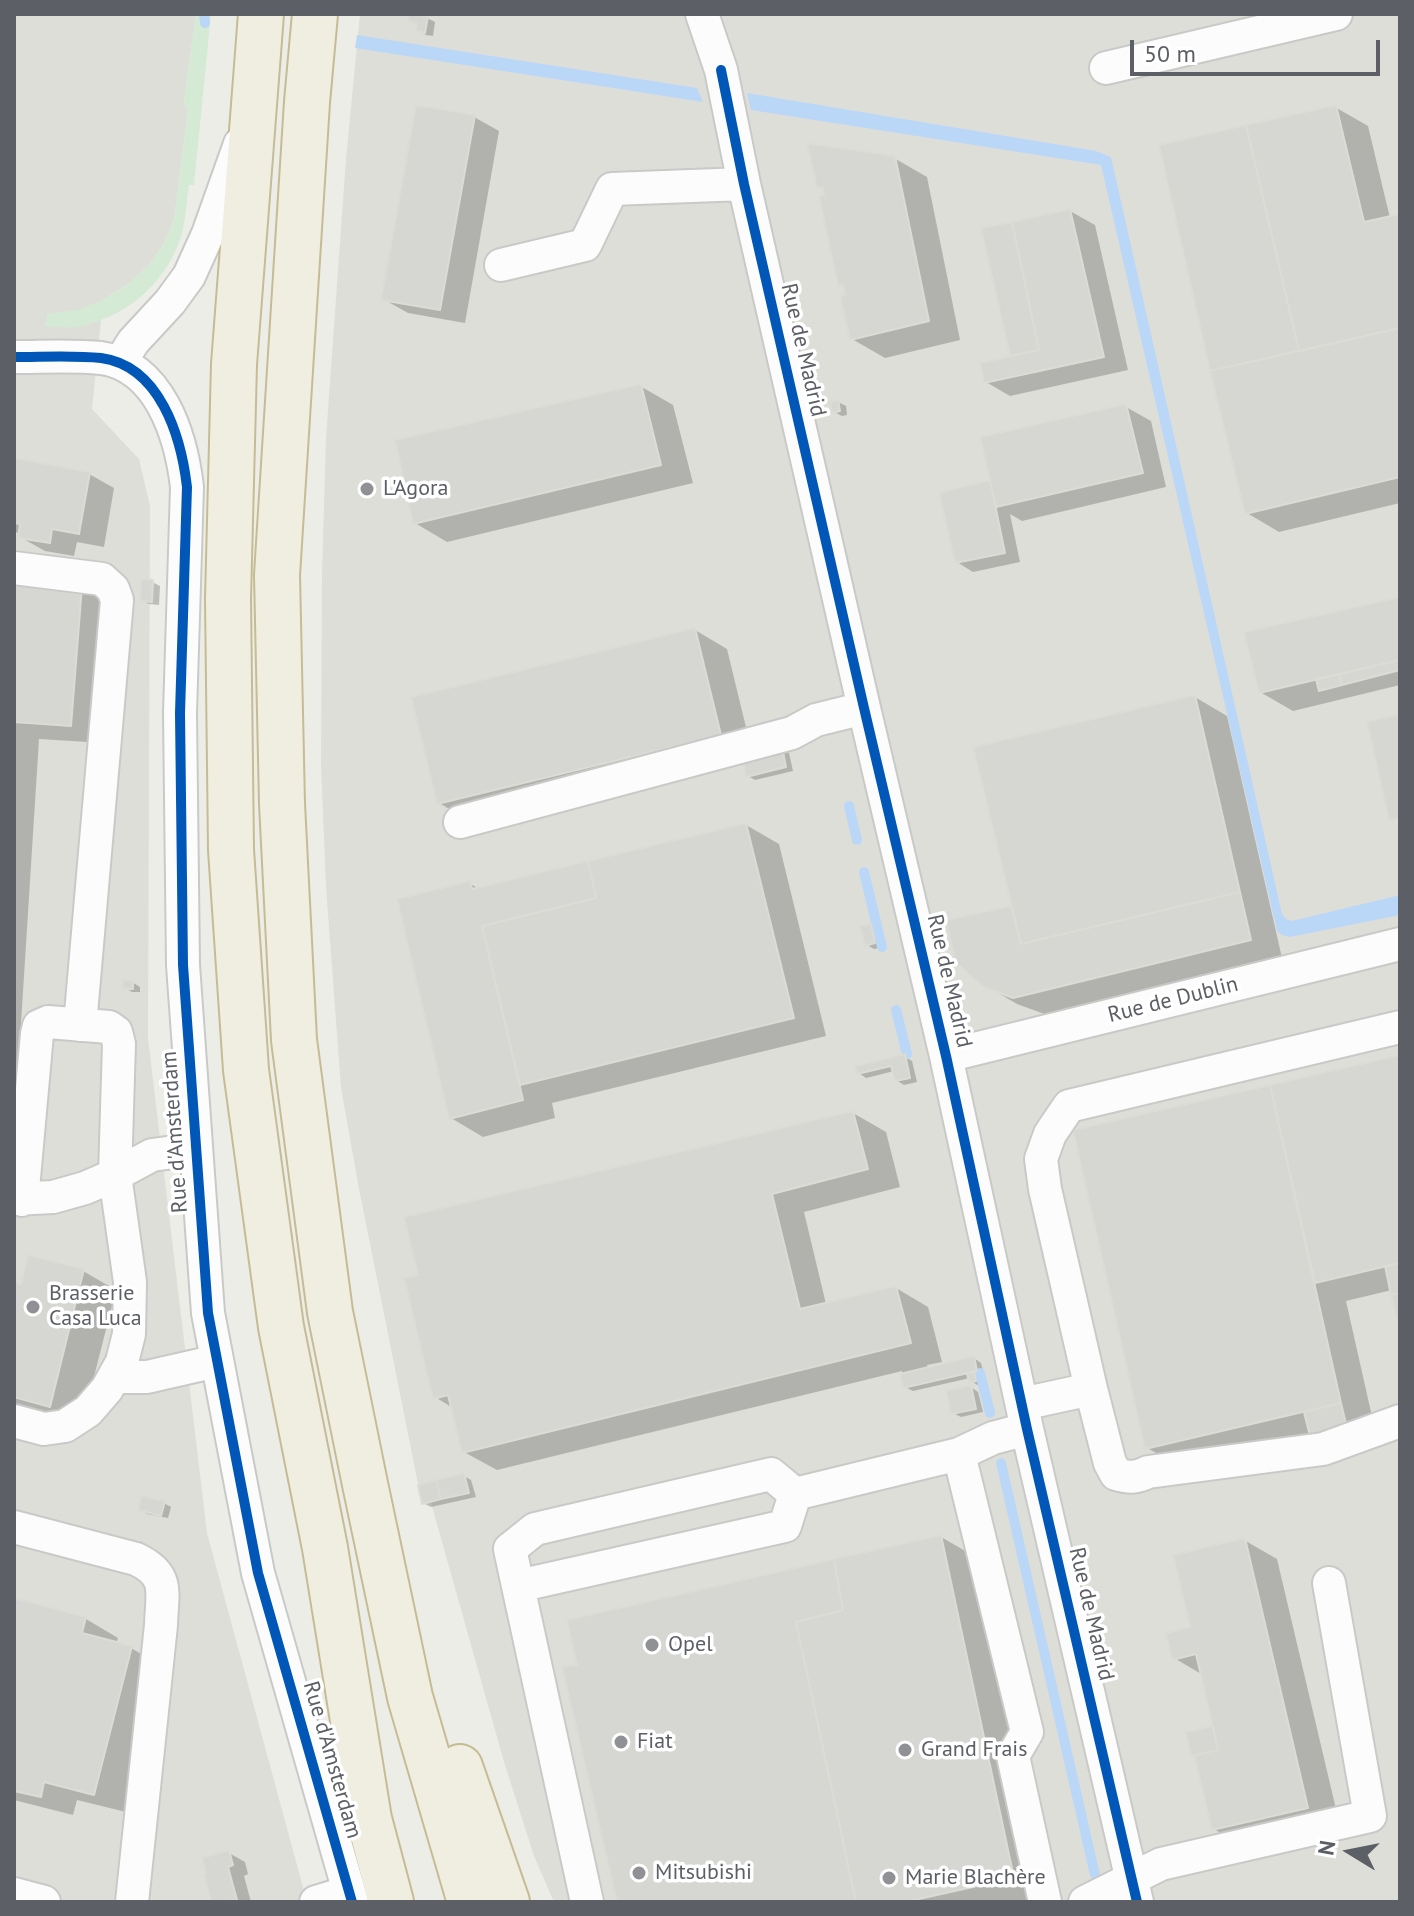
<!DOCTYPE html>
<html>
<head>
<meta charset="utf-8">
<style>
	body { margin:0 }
	#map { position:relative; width:1414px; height:1916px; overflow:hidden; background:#edede8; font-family:"PT Sans",sans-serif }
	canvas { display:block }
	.frame { position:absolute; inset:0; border:16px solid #5c6066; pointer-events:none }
	.north { position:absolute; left:1310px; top:1812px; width:80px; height:80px; -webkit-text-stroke:6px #fff; paint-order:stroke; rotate:280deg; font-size:22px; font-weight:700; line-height:32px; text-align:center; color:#5c6066 }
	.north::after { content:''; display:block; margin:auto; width:28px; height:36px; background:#5c6066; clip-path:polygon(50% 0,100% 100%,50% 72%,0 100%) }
	.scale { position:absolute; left:1130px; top:40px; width:250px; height:36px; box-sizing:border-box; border:4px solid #5c6066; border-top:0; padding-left:10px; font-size:24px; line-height:28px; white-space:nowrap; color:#5c6066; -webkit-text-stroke:6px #fff; paint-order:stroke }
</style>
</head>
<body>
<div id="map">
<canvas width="1414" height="1916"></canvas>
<div class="frame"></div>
<div class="north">N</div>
<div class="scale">50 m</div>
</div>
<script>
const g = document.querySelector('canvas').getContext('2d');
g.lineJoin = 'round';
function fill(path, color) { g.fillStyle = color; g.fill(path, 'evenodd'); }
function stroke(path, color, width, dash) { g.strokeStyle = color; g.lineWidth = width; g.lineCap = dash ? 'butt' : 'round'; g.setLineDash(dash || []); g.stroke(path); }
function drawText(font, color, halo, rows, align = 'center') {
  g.font = font + ' "PT Sans",sans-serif'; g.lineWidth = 7; g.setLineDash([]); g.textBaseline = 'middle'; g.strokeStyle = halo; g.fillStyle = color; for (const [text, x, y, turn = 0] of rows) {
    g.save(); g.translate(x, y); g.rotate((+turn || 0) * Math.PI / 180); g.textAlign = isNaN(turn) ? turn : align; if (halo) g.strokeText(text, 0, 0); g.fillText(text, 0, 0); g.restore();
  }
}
fill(new Path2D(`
	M14,14H196L184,102L188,110L174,220L164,243L150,264L128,284L103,300L92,409L139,459L150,506L148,1038L207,1533L307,1902H14Z
	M360,14H1400V1902H554L534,1856L504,1762L431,1503L422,1504L359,1189L341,1088L326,887L321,764L322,574L326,438L346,159Z`), '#deded9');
fill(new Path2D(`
	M196,14H211L194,185H189C186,202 186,223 180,240C164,285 124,319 76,327C66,328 55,327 45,326L47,314L78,310L103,300L128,284L150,264L164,243L174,220L188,111L184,102Z`), '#d4ead5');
fill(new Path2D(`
	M357,35L697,88L703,102L355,48Z
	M747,93L1096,151L1111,157L1282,914L1286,919L1292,921L1400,895V915L1290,937L1282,935L1277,931L1101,165L751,110Z`), '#bbd7f8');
fill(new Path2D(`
	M427,18L435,22L433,36L426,35L418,30L419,25L410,20Z
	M1335,107L1368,126L1390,218L1400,216V503L1279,532L1247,513Z
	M474,117L499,131L465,323L408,313L383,299Z
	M894,158L927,177L960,340L885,358L852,339L845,288L840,284L825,190L819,186Z
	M1070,211L1095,225L1128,370L1010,396L986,382L1012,357L984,230Z
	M640,386L673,405L693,483L447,542L415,523Z
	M838,402L846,406L847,415L842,416L834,412Z
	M1126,407L1151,421L1166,487L1022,521L1010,514L1020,562L973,572L957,562L992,482Z
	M14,460L89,474L114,488L104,547L77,542L74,556L45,551L20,537L21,533L14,532Z
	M152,582L160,586L159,605L149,604L142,600Z
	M14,584L81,588L114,607L104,743L39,739L14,1134Z
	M1400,599V685L1293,711L1260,692Z
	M695,630L727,649L753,756L781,749L789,753L793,771L755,780L748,776L744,755L472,822L439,803Z
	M1195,697L1227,716L1282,958L1047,1015L1017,1004L983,984L949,921L1014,908Z
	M746,825L779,844L826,1036L552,1103L555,1118L483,1137L451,1118L470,884L480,889Z
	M871,926L878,930L882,947L874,949L867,945Z
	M132,982L140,987V992H132L125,988Z
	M904,1056L912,1061L917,1082L904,1085L896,1080L894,1071L866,1078L859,1073Z
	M1400,1057V1324L1392,1290L1346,1301L1373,1421L1180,1466L1147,1448L1075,1131Z
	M853,1113L886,1132L900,1187L804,1212L826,1304L896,1288L928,1307L942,1362L927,1365L928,1369L974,1358L981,1363L984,1374L981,1375L982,1385L979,1386L971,1381L970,1378L913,1391L905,1387L902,1371L497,1470L464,1452L453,1408L435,1397Z
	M83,1271L116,1290L82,1424L14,1406V1284L22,1286Z
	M971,1387L978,1392L983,1412L961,1417L953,1413Z
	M464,1476L471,1480L476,1497L431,1507L423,1503Z
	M164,1503L171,1507L168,1518L147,1514L140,1509Z
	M941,1537L974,1556L1046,1896L1018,1902H619L579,1667Z
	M1244,1540L1277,1559L1340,1826L1246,1848L1214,1829L1215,1728L1203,1675L1174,1658Z
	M14,1600L86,1619L118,1638L116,1644L131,1648L163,1667L126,1812L77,1800L73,1815L14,1800Z
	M229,1853L245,1862L248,1874L244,1876L251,1902H214L206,1875Z`), '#0003');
stroke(new Path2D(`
	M204,14L205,23
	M849,806L857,840
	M864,872L882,947
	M896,1010L907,1054
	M980,1373L990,1413
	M1001,1463L1095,1875`), '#bbd7f8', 10);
const building = new Path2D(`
	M409,14L428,16L425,33L416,31L417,23L408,21Z
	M416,105L475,115L440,310L381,300Z
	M1336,105L1364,222L1400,214V328L1299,351L1246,125Z
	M1246,125L1299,351L1210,371L1159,145Z
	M807,143L895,156L929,321L850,340L840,296L845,295L843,285L838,286L819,196L824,195L823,187L817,188Z
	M1070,209L1104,357L984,383L980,363L1039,350L1012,222Z
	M1012,222L1039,350L1010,356L981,228Z
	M1400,328V477L1245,514L1210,371Z
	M641,384L661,465L413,524L395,440Z
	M838,400L840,411L832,413L830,401Z
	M1126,404L1143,473L996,507L980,437Z
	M14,458L90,472L79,534L52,529L50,543L18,538L20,524L14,523Z
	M990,480L1005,553L955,563L939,493Z
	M141,579L153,580L152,602L140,601Z
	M14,582L82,586L71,726L14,722Z
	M1400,597V660L1259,693L1244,632Z
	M695,628L721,735L437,804L411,697Z
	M1400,660V670L1342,685L1339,674Z
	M1339,674L1342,685L1319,691L1316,679Z
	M1195,695L1240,892L1021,944L973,747Z
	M1400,714V818L1389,820L1367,722Z
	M782,747L786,767L746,777L742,756Z
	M746,823L794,1018L520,1085L482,926L596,898L588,861Z
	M588,861L596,898L482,926L523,1100L449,1119L397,899L470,881L472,889Z
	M1240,892L1251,940L1013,998L982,986L956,962L946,920L1011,906L1021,944Z
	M871,924L875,943L865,946L860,926Z
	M122,980H133V989H123Z
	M905,1054L910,1078L895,1081L891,1066L857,1074L855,1066Z
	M1400,1055V1263L1315,1283L1270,1085Z
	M1270,1085L1341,1403L1145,1449L1073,1130Z
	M853,1111L868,1169L772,1194L800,1309L896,1286L911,1343L462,1453L448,1395L433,1399L404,1278L418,1275L404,1217Z
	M28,1255L84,1269L50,1407L14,1397V1282L21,1284Z
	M1400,1263V1293L1391,1295L1385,1266Z
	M1400,1293V1333L1391,1295Z
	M974,1356L977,1371L903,1388L900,1374Z
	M974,1371L976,1381L969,1383L967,1373Z
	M971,1385L976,1409L951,1414L946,1391Z
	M1341,1403L1347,1428L1310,1436L1304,1412Z
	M464,1473L469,1493L441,1499L436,1480Z
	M436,1480L441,1499L422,1504L418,1485Z
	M141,1496L165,1501L161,1516L138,1510Z
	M941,1535L1014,1878L905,1902H856L796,1622L843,1610L834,1559Z
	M1245,1538L1308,1808L1212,1830L1194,1755L1218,1750L1196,1654L1172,1660L1166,1633L1190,1627L1173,1555Z
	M834,1559L843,1610L796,1622L856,1902H617L562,1667L577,1665L567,1620Z
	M14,1598L86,1617L82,1633L132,1646L94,1795L44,1782L41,1797L14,1791Z
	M1213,1726L1218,1750L1191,1756L1186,1732Z
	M229,1850L233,1865L228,1867L237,1900L211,1902L204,1874L206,1873L202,1858Z`);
fill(building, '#d6d6d2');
stroke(building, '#dcdcd7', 2);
const minor = new Path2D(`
	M702,14L721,70L744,184L864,708L946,1056L1027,1429L1137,1902
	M1106,68L1336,14
	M501,265L585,245L612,189L744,184
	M14,357C42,357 73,355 101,358C160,366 181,436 187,487L180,713L183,965L208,1313L258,1573L352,1902
	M120,363L133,342L170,302L189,276L208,234L240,144
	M14,568L102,579L113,589L117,600L80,1025
	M460,822L792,733L816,720L864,708
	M946,1056L1400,944
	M14,1199L53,1197L85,1188L115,1175L152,1155L196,1149
	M114,1377H147L217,1361
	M1091,1389L1110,1463L1116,1474C1129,1478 1136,1478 1148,1472L1323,1449L1400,1421
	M1022,1404L1091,1389L1045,1189L1041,1159L1050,1134L1069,1106L1400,1027
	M14,1421L44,1429L65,1426L88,1411L107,1389L122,1362L129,1334L130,1282L115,1175L119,1044L116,1032L109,1027L48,1022L39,1026L37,1034L22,1200
	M959,1454L1027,1732L1013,1756L1045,1902
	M771,1474L795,1494L785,1526L518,1586L510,1549L535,1529Z
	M795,1494L959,1454L993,1438L1027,1429
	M14,1527L136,1559C170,1575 162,1592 161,1625L132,1902
	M518,1586L587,1902
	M14,1894L44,1902
	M316,1902L349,1892
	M1085,1902L1161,1864L1370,1816L1329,1583`);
const highway = new Path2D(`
	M261,14L234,364L228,599L231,850L246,1070L281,1327L325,1548L369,1819L391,1902
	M315,14L307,102L277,575L282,804L294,1040L330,1312L365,1484L410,1697L470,1902
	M460,1767L507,1902`);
stroke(minor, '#c9cac8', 36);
stroke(highway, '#c5bc94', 48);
stroke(minor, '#fcfcfc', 32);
stroke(highway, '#f0eee1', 44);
stroke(new Path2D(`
	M721,70L744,184L864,708L946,1056L1027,1429L1137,1902
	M14,357C42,357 73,355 101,358C160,366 181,436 187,487L180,713L183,965L208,1313L258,1573L352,1902`), '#0057b8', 10);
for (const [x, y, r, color] of [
	[367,489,8,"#8f9194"],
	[33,1307,8,"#8f9194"],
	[652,1645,8,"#8f9194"],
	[621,1742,8,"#8f9194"],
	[905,1750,8,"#8f9194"],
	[639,1873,8,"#8f9194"],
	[889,1878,8,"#8f9194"]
]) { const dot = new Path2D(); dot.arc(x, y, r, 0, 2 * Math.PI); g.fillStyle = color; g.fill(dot); stroke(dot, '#fff', 3); }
drawText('22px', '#5c6066', '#fff', [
	["Rue de Madrid",803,350,77],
	["Rue de Madrid",949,981,77],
	["Rue de Dublin",1173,1000,-14],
	["Rue d'Amsterdam",175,1132,-94],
	["Rue de Madrid",1091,1614,77],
	["Rue d'Amsterdam",332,1760,74]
]);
drawText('22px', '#5c6066', '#fff', [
	["L'Agora",383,489],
	["Brasserie",49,1294],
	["Casa Luca",49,1319],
	["Opel",668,1645],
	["Fiat",637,1742],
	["Grand Frais",921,1750],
	["Mitsubishi",655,1873],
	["Marie Blachère",905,1878]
], 'left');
</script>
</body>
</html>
